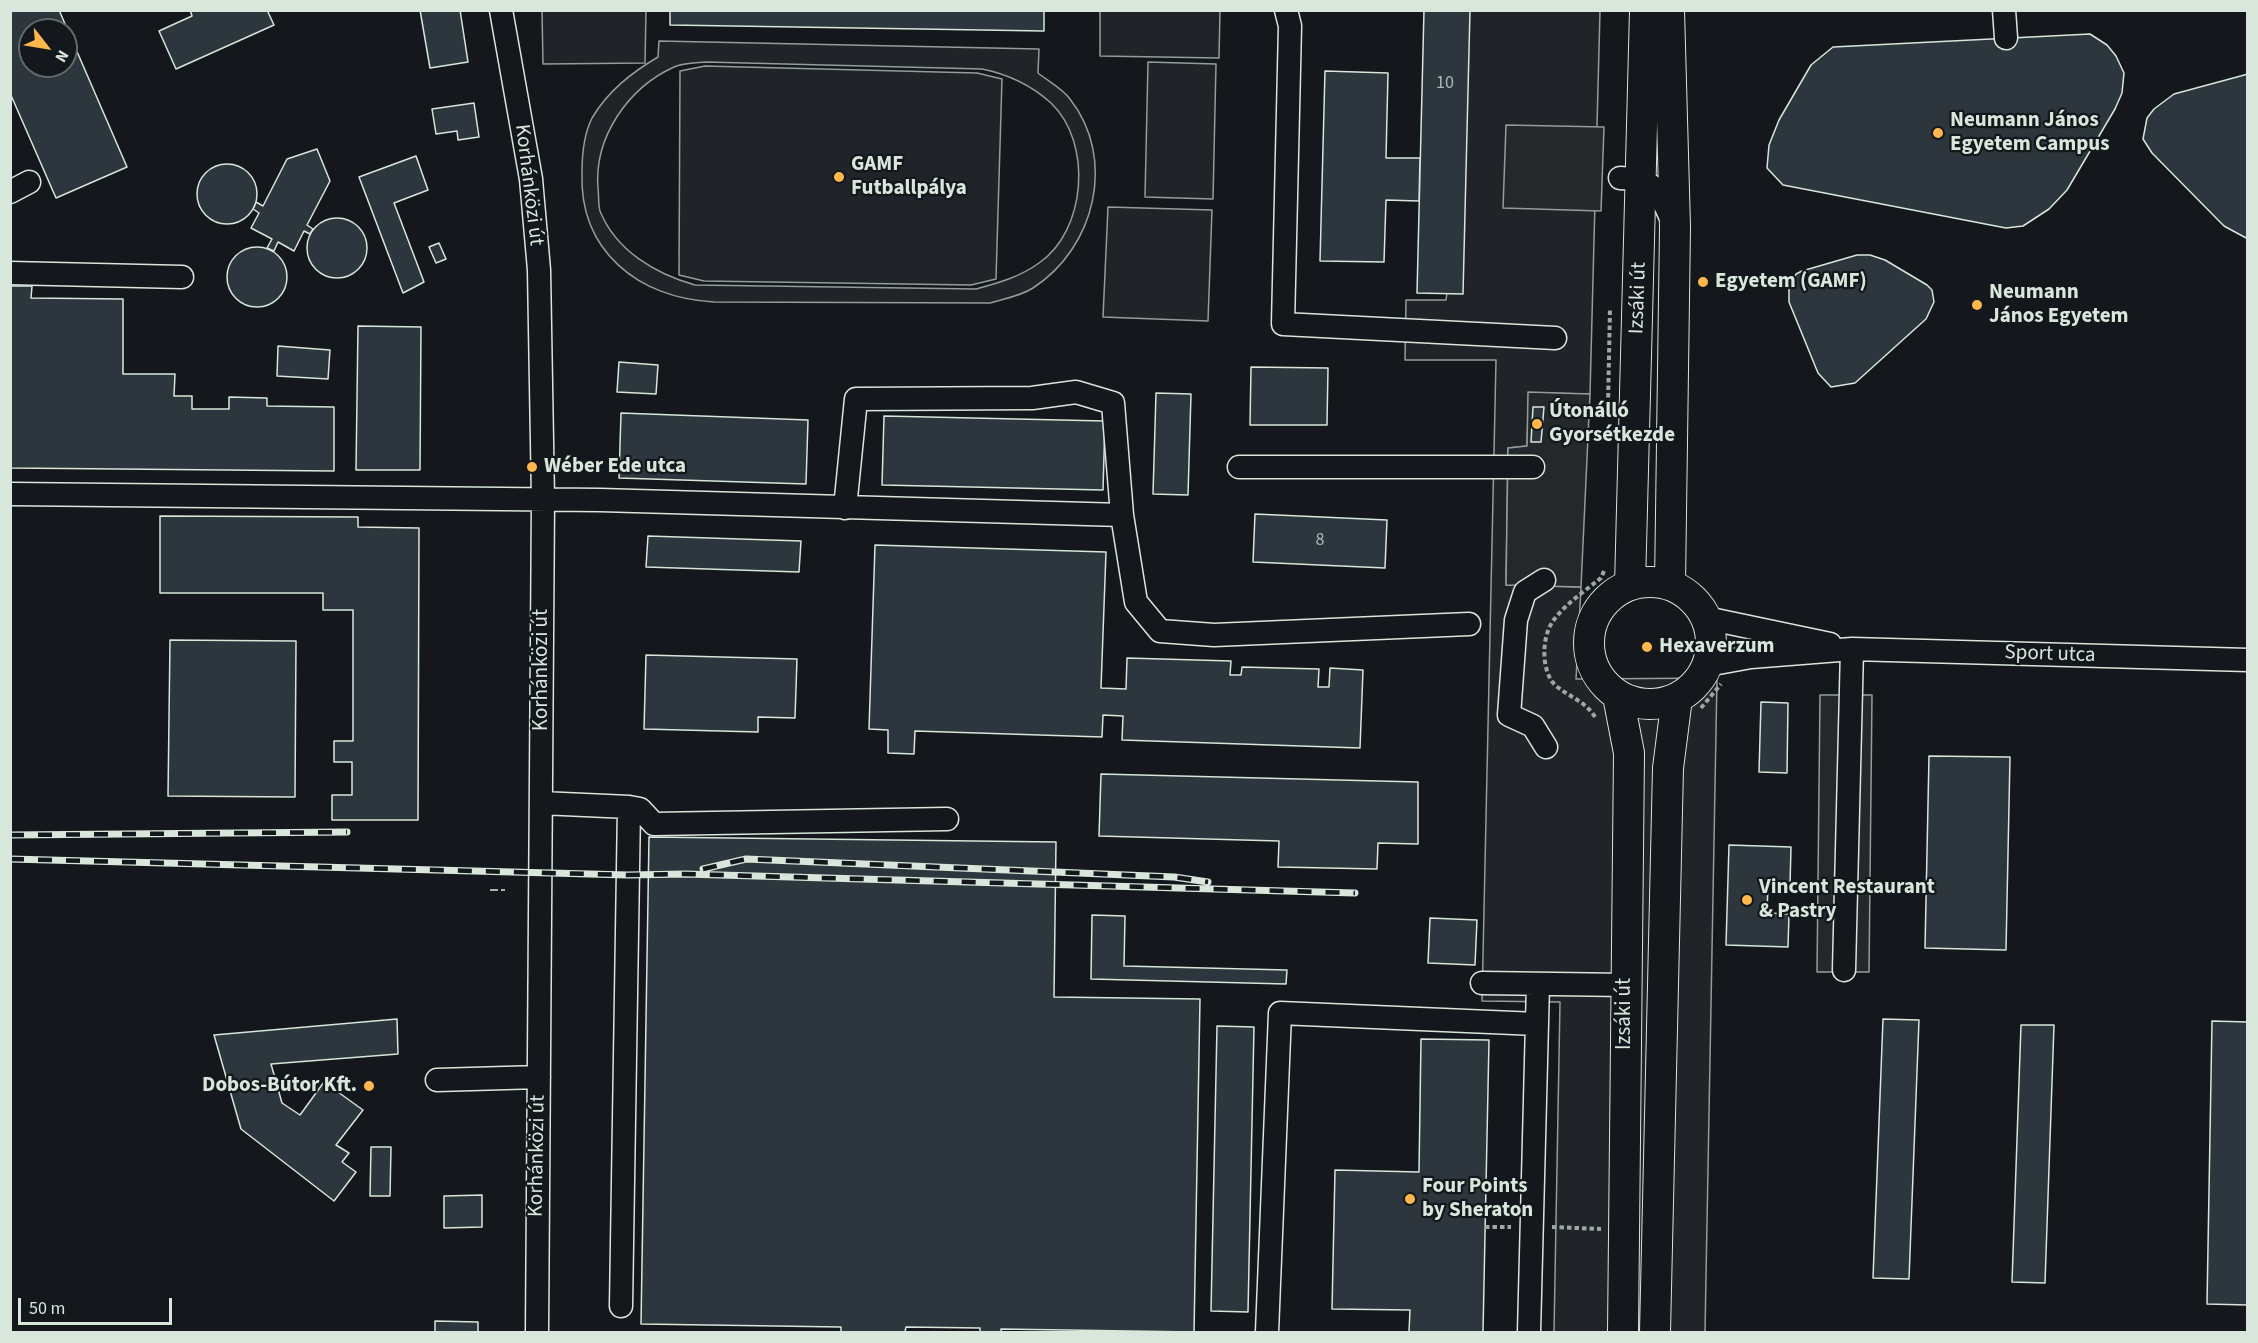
<!DOCTYPE html>
<html>
<head>
<meta charset="utf-8">
<style>
	body { margin:0 }
	#map { position:relative; width:2258px; height:1343px; overflow:hidden; background:#14181c; font-family:"Source Sans 3",sans-serif }
	canvas { display:block }
	.frame { position:absolute; inset:0; border:12px solid #d8e6dc; pointer-events:none }
	.north { position:absolute; left:18px; top:18px; width:60px; height:60px; box-sizing:border-box; background:#14181c; border:2px solid #626a69; border-radius:50%; rotate:121deg; font-size:16px; font-weight:700; line-height:24px; text-align:center; color:#d8e6dc }
	.north::after { content:''; display:block; margin:auto; width:21px; height:27px; background:#ffb74d; clip-path:polygon(50% 0,100% 100%,50% 72%,0 100%) }
	.scale { position:absolute; left:18px; top:1298px; width:154px; height:27px; box-sizing:border-box; border:3px solid #d8e6dc; border-top:0; padding-left:8px; font-size:18px; line-height:21px; white-space:nowrap; color:#d8e6dc; -webkit-text-stroke:4px #14181c; paint-order:stroke }
</style>
</head>
<body>
<div id="map">
<canvas width="2258" height="1343"></canvas>
<div class="frame"></div>
<div class="north">N</div>
<div class="scale">50 m</div>
</div>
<script>
const g = document.querySelector('canvas').getContext('2d');
g.lineJoin = 'round';
function fill(path, color) { g.fillStyle = color; g.fill(path, 'evenodd'); }
function stroke(path, color, width, dash) { g.strokeStyle = color; g.lineWidth = width; g.lineCap = dash ? 'butt' : 'round'; g.setLineDash(dash || []); g.stroke(path); }
function drawText(font, color, halo, rows, align = 'center') {
  g.font = font + ' "Source Sans 3",sans-serif'; g.lineWidth = 4.5; g.setLineDash([]); g.textBaseline = 'middle'; g.strokeStyle = halo; g.fillStyle = color; for (const [text, x, y, turn = 0] of rows) {
    g.save(); g.translate(x, y); g.rotate((+turn || 0) * Math.PI / 180); g.textAlign = isNaN(turn) ? turn : align; if (halo) g.strokeText(text, 0, 0); g.fillText(text, 0, 0); g.restore();
  }
}
const green = new Path2D(`
	M542,11H646L645,63L543,64Z
	M1100,11H1220L1219,58L1100,56Z
	M1450,11H1600L1590,394L1529,393L1527,446L1508,448L1506,585L1581,587L1576,679L1717,678L1705,1332H1554L1560,1002L1482,1001L1496,360H1405L1406,300H1446L1466,158Z
	M659,41L1039,49L1038,73C1048,81 1063,89 1070,99C1117,159 1095,248 1033,288C1021,296 1003,299 990,303L714,302C638,298 579,251 582,172C582,154 584,134 592,118C608,91 631,73 658,57ZM706,62L982,69C1007,74 1031,85 1051,103C1093,143 1086,231 1039,263C1020,277 998,283 976,289L695,285C656,274 616,251 600,211C598,204 599,195 598,188C594,137 628,88 674,67C683,63 696,63 706,62Z
	M1148,62L1216,64L1213,199L1145,197Z
	M705,66L977,73L1002,79L996,279L971,285L704,281L679,275L680,71Z
	M1108,207L1212,210L1208,321L1103,317Z`);
fill(green, '#202428');
stroke(green, '#939e99', 1.5);
const parking = new Path2D(`
	M1506,125L1604,127L1601,211L1503,208Z
	M1528,392L1590,394L1581,587L1506,585L1508,448L1527,446Z
	M1820,695H1872L1869,972H1817Z`);
fill(parking, '#24282b');
stroke(parking, '#939e99', 1.5);
const building = new Path2D(`
	M10,10H59L127,167L56,198L10,93ZM30,30H66V66H30Z
	M190,10H267L274,25L176,69L159,31L192,16Z
	M420,10H460L468,62L430,68Z
	M670,10H1044V31L670,25Z
	M1424,10H1470L1463,294L1417,293Z
	M2090,34L2107,45L2116,56L2124,73L2122,93L2115,109L2067,190L2049,209L2023,226L2006,228L1783,185L1767,168L1769,145L1779,120L1811,65L1833,47Z
	M1325,71L1388,73L1386,158H1420L1419,201L1386,200L1384,262L1320,261Z
	M2248,74V239L2224,226L2152,153L2143,139L2147,118L2154,109L2174,94Z
	M474,103L479,137L458,140L457,131L436,134L432,109Z
	M317,149L330,181L307,225L313,229L310,234L304,231L294,251L278,242L274,251L267,248L272,239L251,228L259,213L253,209L256,202L263,206L287,159Z
	M416,156L428,190L394,203L424,282L403,293L359,177Z
	M197 194a30 30 0 1 1 60 0a30 30 0 1 1-60 0Z
	M307 248a30 30 0 1 1 60 0a30 30 0 1 1-60 0Z
	M439,243L446,259L436,263L429,247Z
	M227 277a30 30 0 1 1 60 0a30 30 0 1 1-60 0Z
	M1857,255H1870L1885,260L1927,285L1932,290L1934,302L1926,319L1855,383L1831,387L1818,373L1789,302V289L1796,274L1802,271Z
	M10,286H32L31,298L123,299V374H175L174,396H192V409H229V397L267,398V406L334,407V471L10,468Z
	M358,326L421,327L420,470H356Z
	M278,346L330,350L328,379L277,376Z
	M619,362L658,365L656,394L617,392Z
	M1251,367L1328,368L1327,425H1250Z
	M1156,393L1191,394L1188,495L1153,494Z
	M1533,407H1544L1541,442H1531Z
	M621,413L808,420L806,484L619,478Z
	M884,416L1105,421L1103,490L882,485Z
	M1255,514L1387,520L1385,568L1253,562Z
	M160,516L358,517V527L419,528L418,820H332V795H352V762H334V741H353V610H323V593H160Z
	M648,536L801,541L799,572L646,567Z
	M875,545L1106,552L1101,688L1126,689L1127,658L1231,661L1230,675H1241L1242,667L1319,669L1318,687H1329L1330,668L1363,670L1360,748L1122,740L1123,716L1103,715L1102,737L915,731L914,754L888,753V730L869,729Z
	M170,640L296,641L295,797L168,796Z
	M646,655L797,659L795,718L758,717V732L644,729Z
	M1761,702L1788,703L1787,773L1759,772Z
	M1929,756L2010,757L2006,950L1925,948Z
	M1101,774L1418,782V844L1378,843L1377,869L1278,867L1279,841L1099,836Z
	M649,837L1056,842L1054,997L1200,999L1194,1332L1001,1329V1332H980V1328L906,1327L905,1332H841V1327L641,1324Z
	M1729,845L1791,847L1790,886L1768,885L1767,913L1789,914L1788,947L1726,945Z
	M1092,915L1125,916L1124,966L1287,970L1286,984L1091,979Z
	M1430,918L1477,920L1475,965L1428,963Z
	M397,1019L398,1054L271,1064L282,1103L300,1115L324,1082L363,1110L336,1145L349,1153L342,1162L356,1172L334,1201L241,1129L214,1035Z
	M1883,1019L1919,1020L1909,1279L1873,1278Z
	M2212,1021L2248,1022V1305L2207,1304Z
	M2021,1025H2054L2045,1283L2012,1282Z
	M1217,1026L1254,1027L1248,1312L1211,1311Z
	M1421,1039L1489,1040L1483,1332H1409L1410,1310L1332,1309L1335,1170L1419,1172Z
	M371,1147H391L390,1196H370Z
	M482,1195V1227L444,1228V1196Z
	M435,1321L478,1322V1332H435Z`);
fill(building, '#2c363c');
stroke(building, '#d8e6dc', 1.5);
const minor = new Path2D(`
	M501,10L531,179L539,270L543,499L537,1332
	M1286,10L1290,26L1283,324L1555,338
	M2004,10L2006,38
	M1620,178C1654,180 1658,188 1671,218
	M10,192L29,182
	M10,273L182,277
	M1239,467H1533
	M10,494L600,500L1122,515
	M845,508L856,399L1032,398L1076,392L1113,403L1122,515L1136,602L1160,631L1214,635L1469,624
	M1544,580L1525,592L1516,620L1509,715L1533,726L1546,747
	M1706,618L1830,644
	M1707,665L1751,657L1852,649L2248,660
	M541,803L629,807L621,1306
	M629,807L640,809L654,824L947,819
	M1844,970L1852,649
	M1482,983L1626,985
	M437,1080L539,1077
	M1267,1332L1280,1013L1537,1024
	M1529,1332L1538,984`);
const major = new Path2D(`
	M1669,10L1675,227L1670,585
	M1589 643a61 61 0 1 1 122 0a61 61 0 1 1-122 0Z
	M1630,585L1645,10
	M1618,696L1629,753L1623,1332
	M1655,1332L1668,768L1677,698`);
stroke(minor, '#d8e6dc', 25);
stroke(major, '#d8e6dc', 32);
stroke(new Path2D(`
	M1608,405L1610,308
	M1701,708L1721,684
	M1595,717C1586,702 1570,697 1556,686C1541,672 1541,638 1553,621C1565,604 1585,591 1601,578L1604,571
	M1485,1227H1511
	M1552,1227L1601,1229`), '#9da8a2', 4, [4.5, 3]);
stroke(minor, '#14181c', 22);
stroke(major, '#14181c', 30);
const rail = new Path2D(`
	M10,835L347,832
	M10,859L628,875L685,874L1355,893
	M703,869L746,859L1174,877L1208,882`);
stroke(rail, '#d8e6dc', 7);
stroke(rail, '#14181c', 4.5, [14]);
stroke(new Path2D(`
	M490,890H505`), '#d8e6dc', 1.5, [8, 3]);
for (const [x, y, r, color] of [
	[1938,133,6,"#ffb74d"],
	[839,177,6,"#ffb74d"],
	[1703,282,6,"#ffb74d"],
	[1977,305,6,"#ffb74d"],
	[1537,424,6,"#ffb74d"],
	[532,467,6,"#ffb74d"],
	[1647,647,6,"#ffb74d"],
	[1747,900,6,"#ffb74d"],
	[369,1086,6,"#ffb74d"],
	[1410,1199,6,"#ffb74d"]
]) { const dot = new Path2D(); dot.arc(x, y, r, 0, 2 * Math.PI); g.fillStyle = color; g.fill(dot); stroke(dot, '#14181c', 2); }
drawText('18px', '#adbab4', null, [
	["10",1445,84],
	["8",1320,541]
]);
drawText('bold 21px', '#d8e6dc', '#14181c', [
	["Neumann János",1950,121],
	["Egyetem Campus",1950,145],
	["GAMF",851,165],
	["Futballpálya",851,189],
	["Egyetem (GAMF)",1715,282],
	["Neumann",1989,293],
	["János Egyetem",1989,317],
	["Útonálló",1549,412],
	["Gyorsétkezde",1549,436],
	["Wéber Ede utca",544,467],
	["Hexaverzum",1659,647],
	["Vincent Restaurant",1759,888],
	["& Pastry",1759,912],
	["Dobos-Bútor Kft.",357,1086,"right"],
	["Four Points",1422,1187],
	["by Sheraton",1422,1211]
], 'left');
drawText('21px', '#d8e6dc', '#14181c', [
	["Korhánközi út",528,185,83],
	["Izsáki út",1639,298,-88],
	["Sport utca",2050,655,2],
	["Korhánközi út",542,670,-90],
	["Izsáki út",1625,1014,-90],
	["Korhánközi út",538,1156,-89]
]);
</script>
</body>
</html>
